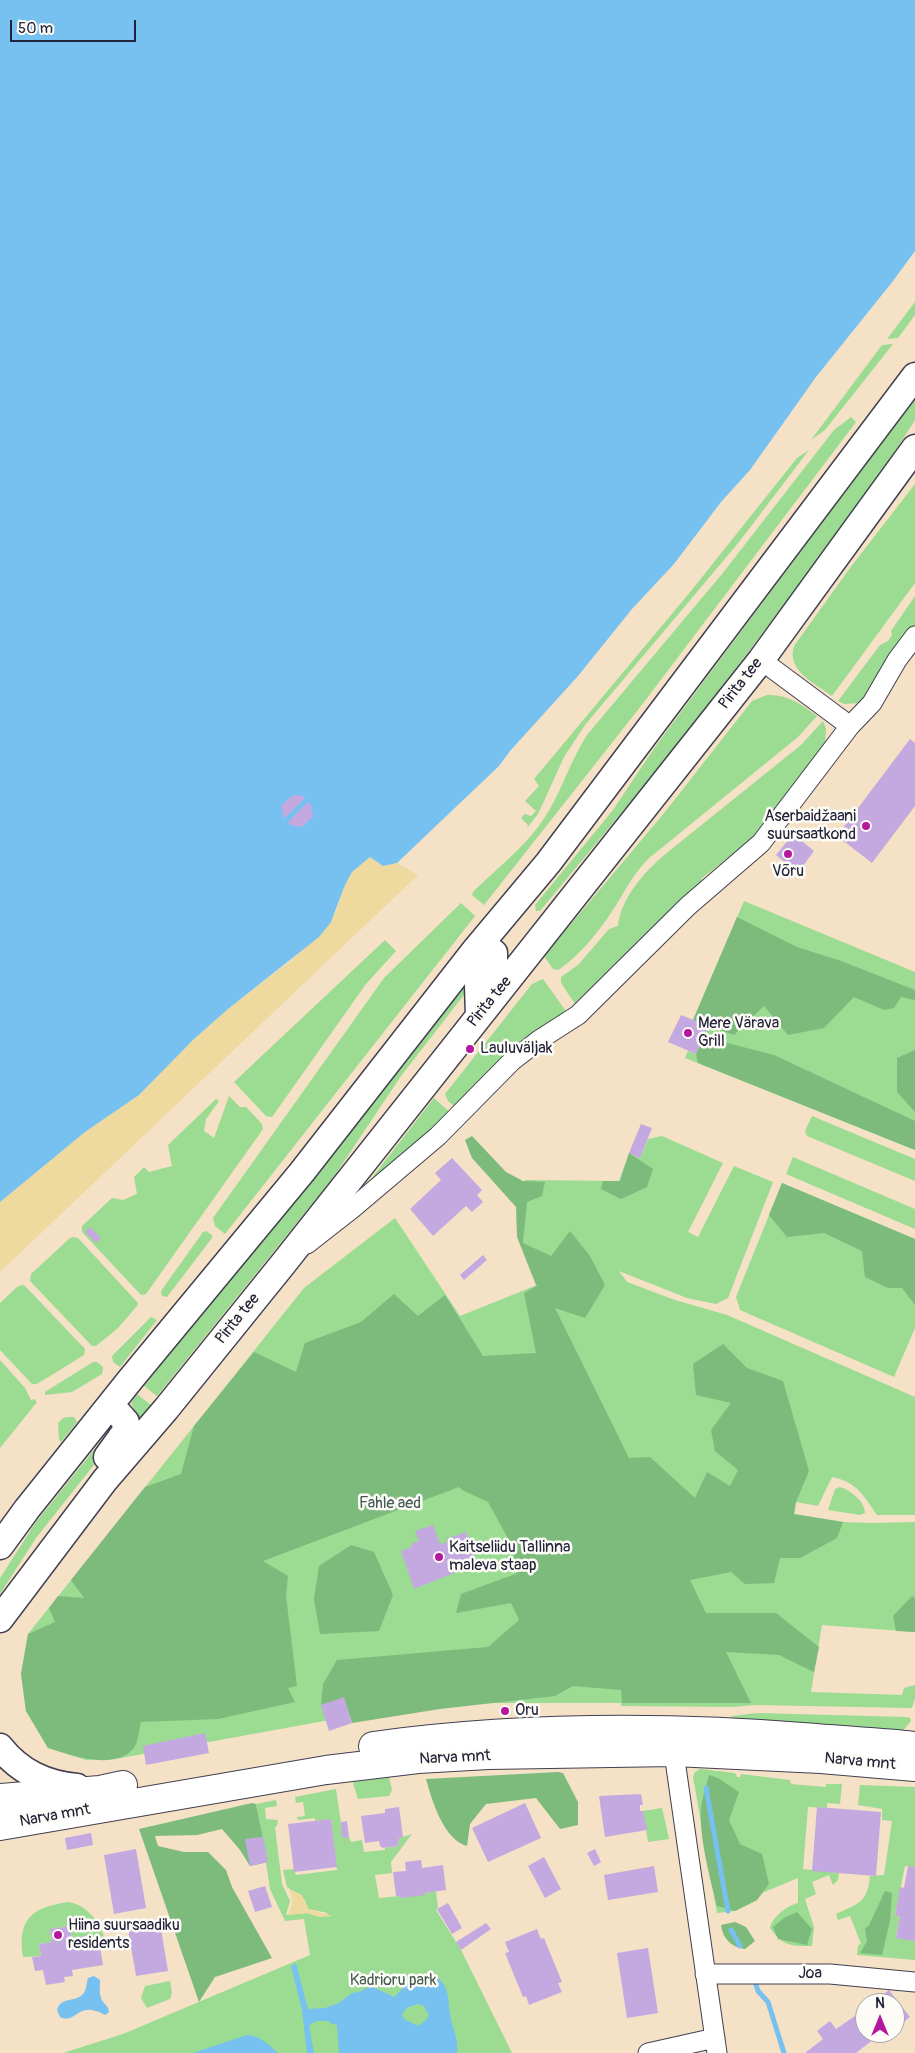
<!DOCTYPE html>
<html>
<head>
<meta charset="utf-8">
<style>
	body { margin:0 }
	#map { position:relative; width:915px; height:2053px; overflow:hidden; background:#f4e1c6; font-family:Pangolin,sans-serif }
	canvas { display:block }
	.north { position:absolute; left:855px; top:1993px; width:50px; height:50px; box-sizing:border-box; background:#fdfcf7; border:1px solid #a5a5ac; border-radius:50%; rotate:0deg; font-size:14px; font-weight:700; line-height:20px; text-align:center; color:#22223b }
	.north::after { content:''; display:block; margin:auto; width:18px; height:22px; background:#b5179e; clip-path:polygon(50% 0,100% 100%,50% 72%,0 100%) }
	.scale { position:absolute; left:10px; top:20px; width:126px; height:22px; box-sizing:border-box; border:2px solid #22223b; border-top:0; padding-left:6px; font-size:15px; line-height:18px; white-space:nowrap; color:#22223b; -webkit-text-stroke:4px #fdfcf7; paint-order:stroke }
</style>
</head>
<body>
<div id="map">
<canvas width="915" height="2053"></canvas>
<div class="north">N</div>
<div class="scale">50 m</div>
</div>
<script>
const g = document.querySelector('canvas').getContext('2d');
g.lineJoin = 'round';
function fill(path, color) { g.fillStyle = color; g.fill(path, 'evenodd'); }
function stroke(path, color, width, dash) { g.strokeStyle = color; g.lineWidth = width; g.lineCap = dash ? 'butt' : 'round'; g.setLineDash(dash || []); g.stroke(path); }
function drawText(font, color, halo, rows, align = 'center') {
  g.font = font + ' Pangolin,sans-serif'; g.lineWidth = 5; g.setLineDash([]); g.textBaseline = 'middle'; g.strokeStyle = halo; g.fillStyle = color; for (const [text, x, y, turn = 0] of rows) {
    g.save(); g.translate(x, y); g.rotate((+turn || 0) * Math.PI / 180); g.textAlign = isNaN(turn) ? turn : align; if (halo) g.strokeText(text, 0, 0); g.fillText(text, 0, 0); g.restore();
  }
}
fill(new Path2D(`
	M915,302V315L898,338L887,339Z
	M893,344L825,430L811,440L882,345Z
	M915,398V420L874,484L707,707L657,770L540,911H536L535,905L613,810L655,747Z
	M851,417L856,422L641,706L484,905L472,895L473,892C495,870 526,846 543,820C561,794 569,763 587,735L722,574L834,430Z
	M809,450L739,542L585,725L564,757L538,814L527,828L528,825L521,818L525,814L531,816L536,811L525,801L539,786L534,779L691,591L797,458Z
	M915,484V583L832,696C816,684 786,671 794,646L850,568Z
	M915,596V630L876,685L860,703L844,704L838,701L880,645L888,641L892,635L891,631Z
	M767,695C787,694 801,704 817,716L798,737L648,859C630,878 625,892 611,913C597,934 579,956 558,970L553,969L544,956L665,812L752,701Z
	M823,721L826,729L825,743L765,823L746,844L702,878L699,886L577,1007L561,983V977L578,965L609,929L618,926C621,898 643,874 663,856L801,745Z
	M744,901L915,972V1150L685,1058L688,1051L696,1054L708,1026L693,1020Z
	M461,903L475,916L225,1234L215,1226L213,1218L384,978Z
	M385,940L396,951L366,984L272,1117L266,1116L234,1082Z
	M480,964L484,969L401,1076L333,1178L157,1396L144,1386Z
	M543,979L568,1014L457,1109L448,1101L445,1094L532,984Z
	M229,1096L240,1107H246L262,1124L263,1129L146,1294L141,1295L82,1232V1226L112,1198L123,1200L137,1194L134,1177L144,1167L149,1172L172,1166L168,1145L216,1099L219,1101L206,1119L204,1131L214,1138Z
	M434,1098L452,1114L360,1193Z
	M812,1116L915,1159V1181L807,1136L805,1131Z
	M662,1136L723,1163L688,1232L698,1237L734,1166L773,1182L728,1298L716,1304L687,1298L619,1271L627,1282L675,1300L727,1315L915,1397V1515H877C863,1495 857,1482 832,1477L818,1506L796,1502L794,1514L843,1522L872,1523L915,1522V1632L822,1625L811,1692L902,1695L904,1688L915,1685V1698L912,1708L756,1705L731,1707L621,1706V1703H423L121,1758L86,1760L48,1748L26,1711L21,1674L28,1634L304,1288L395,1218L460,1316L542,1283L523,1243L525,1180L619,1181L629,1153L640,1158L648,1139Z
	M793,1157L915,1209V1229L786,1174Z
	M782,1183L915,1239V1328L894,1377L740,1310L736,1297Z
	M206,1231L212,1235V1238L167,1297L162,1296L161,1291L203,1232Z
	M73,1237L78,1238L138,1303L137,1306L118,1328L96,1346H92L30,1281L31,1274L70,1238Z
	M22,1285L25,1286L85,1349L84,1355L37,1384H32L0,1350V1303L17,1287Z
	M151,1317L157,1320L120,1367L113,1362L112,1356Z
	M0,1360L25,1388L31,1400L34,1399L37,1402L0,1448Z
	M93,1362H97L103,1367L102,1374L72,1392L45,1395V1392Z
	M137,1394L151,1405L141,1418H139L131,1403Z
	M68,1417H74L77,1422L61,1442L59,1440L58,1423L63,1418Z
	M110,1430L113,1431L112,1442L36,1538L0,1594V1578L36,1522Z
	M840,1487C850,1490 865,1501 865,1513L860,1515L828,1510L835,1489Z
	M757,1713L905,1717L910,1718L911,1721L901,1733L731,1720L732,1716Z
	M700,1769L735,1773L737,1777H740L741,1774L790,1780L791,1784L826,1787V1784H842L840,1804L827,1803V1808L808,1807L803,1869L839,1873L838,1880L833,1885L829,1875L812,1882L816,1894L805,1899L814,1927L812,1946C792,1946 783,1947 770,1928C772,1917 788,1905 798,1903V1878L762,1893L757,1900L735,1911L717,1913L693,1777L695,1772Z
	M389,1776L392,1790L389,1796L358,1799L353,1783L356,1780Z
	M860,1785L915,1787V1867L905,1866L895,1915L900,1916L896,1937L915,1941V1960L857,1955L858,1945L861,1944L850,1916L838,1920L836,1914C858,1904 868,1902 870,1876L884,1875L892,1821L882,1820V1809L858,1805Z
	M336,1789L343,1837H349L351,1842L362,1840L364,1852L385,1850V1848L398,1846L399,1838L412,1834L391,1862L392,1873L375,1875L379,1898L400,1896V1898L436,1891L438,1908L436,1910L461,1950L512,2053H63L123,2034L310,1955L304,1919L285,1921L270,1889L266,1863L268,1862L256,1804L276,1800L277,1806L265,1808L266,1819L278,1820L277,1826L275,1827L282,1884L290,1901L286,1915L307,1913L320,1917L328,1913L308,1909L305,1900L287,1887L283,1870L294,1869L296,1875L337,1870L331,1819L315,1821V1818L298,1820L297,1817L305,1816L303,1802L296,1803L295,1797Z
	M662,1808L669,1839L648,1842L643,1811Z
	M69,1902C90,1906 102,1926 107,1946L91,1949L88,1936L72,1938L70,1926L50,1929L52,1942L39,1944L41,1956L23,1957C17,1919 32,1907 69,1902Z
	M170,1981L172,1992L170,1999L147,2008L141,1998L145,1986Z`), '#9bdb92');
fill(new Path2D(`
	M737,917L797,947L841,961L915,990V1000L901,997L894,1008L884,1010L854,997L824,1028L788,1035L764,1006L734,1035L693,1020Z
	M704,1037L774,1055L915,1121V1150L698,1063L696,1054Z
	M915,1050V1112L897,1092V1058Z
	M472,1136L506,1172L523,1181L545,1182L542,1196L527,1202L523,1243L551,1256L570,1231L590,1256L605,1285L585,1318L555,1308L629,1458L650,1457L695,1498L707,1472L730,1486L738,1470L715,1451L711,1430L731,1403L696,1395L693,1364L723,1344L747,1368L783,1381L809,1471L796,1502L794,1514L843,1522L837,1538L800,1558H780L774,1583L745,1584L731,1572L690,1580L706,1613H776L819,1647L814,1672L779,1655L726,1652L751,1703H622L621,1690L573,1686L555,1696L440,1709L352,1723L344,1698L321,1705L323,1684L337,1660L488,1647L519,1620L511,1603L456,1613L461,1594L518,1573L511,1544L488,1502L464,1491L459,1487L263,1561L288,1576L286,1596L297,1686L288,1688L295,1702L218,1719L141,1722C139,1730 138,1743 133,1749C114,1771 71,1755 48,1748L26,1711L21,1674L28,1634L55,1622L49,1608L58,1596L84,1598L71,1580L145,1487L181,1474L194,1426L254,1352L296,1372L305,1343L361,1322L394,1294L418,1316L445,1295L483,1356L536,1353L524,1293L538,1285H536L517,1237L516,1207L472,1158L465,1140Z
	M629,1153L653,1169L647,1187L621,1199L601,1189L603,1181H620Z
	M782,1183L915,1239V1305L902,1288H888L865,1277L862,1251L824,1233L787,1237L769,1215Z
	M351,1545L374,1552L393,1595L379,1631L320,1634L314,1599L319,1566Z
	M912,1596L915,1598V1632L896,1631L893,1616Z
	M558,1772L563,1773L578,1802V1825L560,1829L536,1798L486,1804L470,1824L467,1846C444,1840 432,1801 426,1779Z
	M709,1775L718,1778L739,1792L729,1820L740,1844L762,1854L769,1884L757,1900L735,1911L717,1906C710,1879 699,1836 701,1810C702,1798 706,1786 709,1775Z
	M252,1803L256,1804L268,1862L250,1866L240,1850L222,1829L197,1835L155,1836L158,1846L184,1852H208L226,1870L232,1887L272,1958L215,1977L199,2002L139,1829Z
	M885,1891L892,1893L890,1921L882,1955L860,1953L867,1941L865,1929L869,1925Z
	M797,1912L812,1929L807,1945L778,1939L773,1927L784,1918Z
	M735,1922L746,1927L755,1941L745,1949C731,1947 723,1939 721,1925Z`), '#7cbb7c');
fill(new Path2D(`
	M370,857L383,866L397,863L418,875L0,1272V1202L85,1132L139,1095L194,1039L228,1009L293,959L335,914L345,885L352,872Z
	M289,1889L302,1895L308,1909L333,1916L320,1917L307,1913L288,1915L293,1900Z`), '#eeda9e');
fill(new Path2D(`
	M0,0H915V251L893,281L816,377L750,470L721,502L674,564L632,609L578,676L510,751L499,766L397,863L383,866L370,857L352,872L345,885L331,922L319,937L228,1009L194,1039L139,1095L85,1132L0,1202Z
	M296,1963L308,2009L325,2008L339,2003L352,1993L359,1992L371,1986L394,1997L408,1983L420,1984L423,1974C430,1975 437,1975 441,1981C450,1991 448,2003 450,2014C452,2028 459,2039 457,2053H339L337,2025L330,2023L329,2021C320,2021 316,2019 309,2026L314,2053H307L302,2010L291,1966ZM418,2004L424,2006L429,2015L425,2021L418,2026L404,2019L402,2014L408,2007Z
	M94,1976L100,1980C100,1986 99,1992 101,1998C103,2004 109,2006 109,2012L105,2015C77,1999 77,2025 60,2017L57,2010C61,1996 75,2003 83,1994C87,1989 86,1983 88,1978Z
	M247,2035C259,2035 269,2045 278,2053H193Z`), '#77c1f0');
stroke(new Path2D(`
	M706,1788L728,1911
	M731,1930L740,1946
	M754,1978L758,1991L768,2002L784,2053`), '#77c1f0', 5);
fill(new Path2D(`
	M910,739L915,743V806L872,863L837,836Z
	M293,795L303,796L305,798L284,819L281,806Z
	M308,802L311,805L313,816L302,827L290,825L288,822Z
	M793,834L814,851L798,873L776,855Z
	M681,1015L708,1026L696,1054L668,1042Z
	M641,1124L652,1128L640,1158L629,1153Z
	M452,1158L482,1190L477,1195L483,1202L472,1212L466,1206L433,1236L410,1209L441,1180L435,1173Z
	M90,1227L101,1238L96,1243L85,1232Z
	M483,1255L487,1260L464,1280L460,1275Z
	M433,1525L440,1544L448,1542L446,1539L466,1532L477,1564L414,1589L401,1551L412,1547L411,1544L419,1541L415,1531Z
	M344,1697L352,1723L329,1731L321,1705Z
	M205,1733L209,1753L146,1765L143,1746Z
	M641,1794L643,1805H640V1811H643L647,1830L605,1837L599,1796Z
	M525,1803L541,1838L488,1862L472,1828Z
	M399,1807L403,1837L399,1838L398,1846L383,1848L380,1846L379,1841L365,1843L361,1816L385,1813V1809Z
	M817,1807L881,1812L876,1876L812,1871Z
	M331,1819L337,1867L294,1872L288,1824Z
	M347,1821L349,1837L342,1838L341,1822Z
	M91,1833L93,1845L67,1850L65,1838Z
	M263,1837L268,1862L250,1866L245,1839Z
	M136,1849L146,1908L114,1914L104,1855Z
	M595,1849L601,1862L594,1866L587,1853Z
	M544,1857L561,1889L545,1898L528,1866Z
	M421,1860L422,1868L443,1865L446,1890L425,1893V1895L400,1898V1896H396L393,1872L406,1871L405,1862Z
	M654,1866L658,1892L608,1900L604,1875Z
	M908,1866L915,1867V1941L896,1938L900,1916H895L900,1887L904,1888Z
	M265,1886L272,1907L255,1912L248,1891Z
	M448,1903L462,1928L452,1934L437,1909Z
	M160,1923L168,1971L136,1976L128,1929Z
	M486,1923L491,1929L461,1950L456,1942Z
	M70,1926L72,1938L88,1935L91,1949L100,1947L103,1965L72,1970L73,1976L64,1977L65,1982L46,1985L43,1970L35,1971L32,1957L41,1956L39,1944L52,1942L50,1929Z
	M537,1929L541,1939L544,1938L562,1982L558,1983L562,1992L529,2005L526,1996L523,1997L505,1953L509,1952L505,1942Z
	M648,1948L658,2013L627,2018L617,1953Z
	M889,1990L910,2017L895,2029V2003H872Z
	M855,2016L865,2028V2033H869L874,2039L856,2053H805L823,2039L817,2031L830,2021L836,2029Z`), '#c4a9e1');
const minor = new Path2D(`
	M761,660L850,726
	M307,1244L353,1208L438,1136L512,1061L539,1040L578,1015L688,906L761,843L850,726L872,703L897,660L915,636
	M674,1740L676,1767L717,2053
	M705,1974H830L915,1982
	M648,2053L715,2038`);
const secondary = new Path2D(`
	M476,949L488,948L494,953V964L478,985L479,1016
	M107,1409L119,1414L126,1422L125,1432L107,1457
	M0,1546L27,1509L130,1380L302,1172L476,949L548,863L915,376
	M0,1619L105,1480L166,1409L283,1264L761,660L915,448
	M0,1747C20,1772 45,1784 77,1787`);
const primary = new Path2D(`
	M373,1746C520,1726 669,1726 816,1738C849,1741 882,1742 915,1746
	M0,1798L100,1790L123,1785
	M0,1826L326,1770L418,1759L488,1755L674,1752L821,1759L915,1767`);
stroke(minor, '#423f50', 21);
stroke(secondary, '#423f50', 29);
stroke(primary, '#423f50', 30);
stroke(minor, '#fff', 19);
stroke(secondary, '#fff', 26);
stroke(primary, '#fff', 28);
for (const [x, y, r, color] of [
	[866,826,5,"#b5179e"],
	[788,854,5,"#b5179e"],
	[688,1033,5,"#b5179e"],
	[470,1049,5,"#b5179e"],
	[439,1557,5,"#b5179e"],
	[505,1711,5,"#b5179e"],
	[58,1935,5,"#b5179e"]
]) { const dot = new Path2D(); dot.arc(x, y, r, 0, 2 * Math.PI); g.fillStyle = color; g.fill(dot); stroke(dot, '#fdfcf7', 2); }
drawText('16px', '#22223b', '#fdfcf7', [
	["Pirita tee",741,684,-52],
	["Pirita tee",490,1002,-51],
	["Pirita tee",238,1319,-51],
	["Narva mnt",455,1758,-3],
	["Narva mnt",860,1762,5],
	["Narva mnt",55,1816,-10],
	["Joa",810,1974]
]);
drawText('16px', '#22223b', '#fdfcf7', [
	["Aserbaidžaani",856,817,"right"],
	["suursaatkond",856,835,"right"],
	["Võru",788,872,"center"],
	["Mere Värava",698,1024],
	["Grill",698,1042],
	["Lauluväljak",480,1049],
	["Kaitseliidu Tallinna",449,1548],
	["maleva staap",449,1566],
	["Oru",515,1711],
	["Hiina suursaadiku",68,1926],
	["residents",68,1944]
], 'left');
drawText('16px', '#465a55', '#fdfcf7', [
	["Fahle aed",390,1504],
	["Kadrioru park",393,1981]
]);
</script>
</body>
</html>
